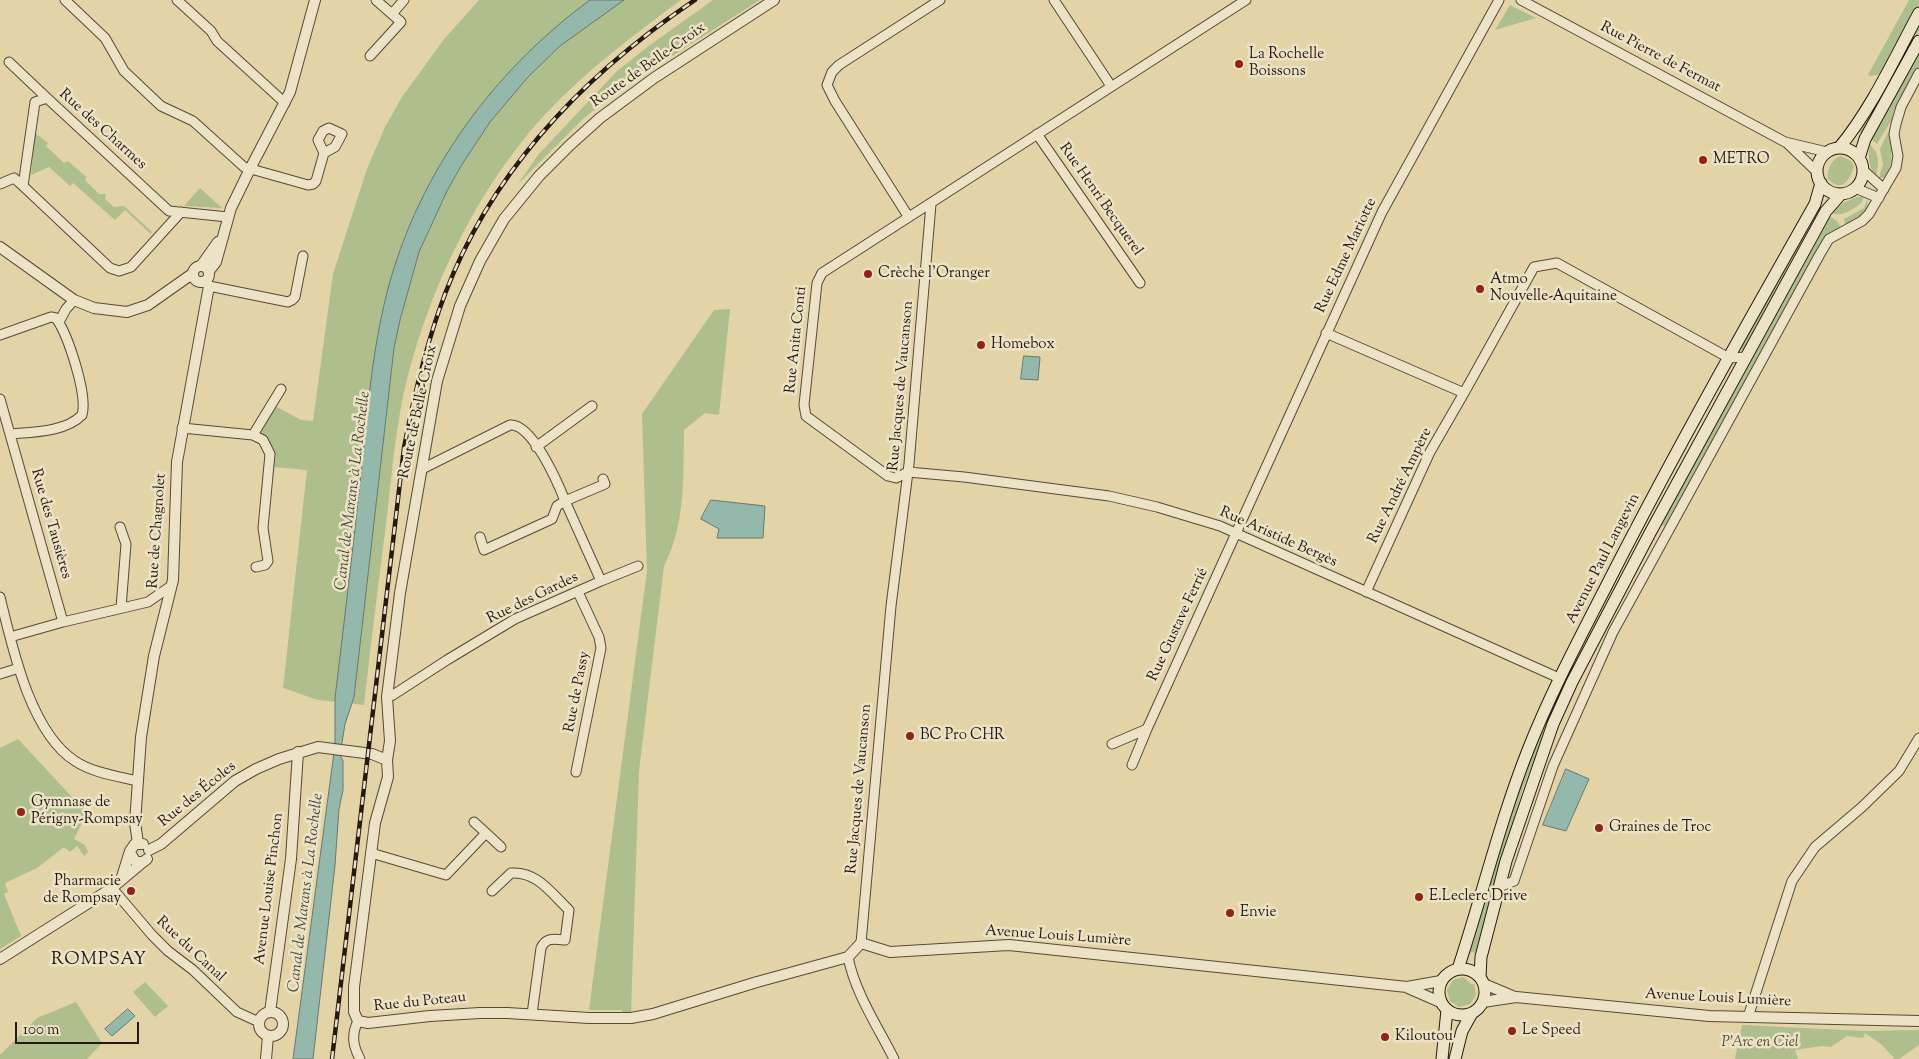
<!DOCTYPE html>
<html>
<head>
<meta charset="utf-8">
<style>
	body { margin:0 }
	#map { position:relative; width:1919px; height:1059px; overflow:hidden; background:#e2d4a7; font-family:"Sorts Mill Goudy",serif }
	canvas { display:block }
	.scale { position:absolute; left:15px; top:1022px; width:124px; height:22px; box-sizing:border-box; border:2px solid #261911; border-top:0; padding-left:6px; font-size:15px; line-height:18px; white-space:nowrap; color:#261911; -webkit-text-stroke:4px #ece3c6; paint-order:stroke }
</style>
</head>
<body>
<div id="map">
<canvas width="1919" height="1059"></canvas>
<div class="scale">100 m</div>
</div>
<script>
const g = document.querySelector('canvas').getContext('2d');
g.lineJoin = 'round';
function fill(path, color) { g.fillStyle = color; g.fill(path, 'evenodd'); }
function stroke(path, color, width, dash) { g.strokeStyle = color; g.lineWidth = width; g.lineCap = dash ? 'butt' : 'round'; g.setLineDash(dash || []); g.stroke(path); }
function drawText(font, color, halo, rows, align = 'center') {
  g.font = font + ' "Sorts Mill Goudy",serif'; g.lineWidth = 5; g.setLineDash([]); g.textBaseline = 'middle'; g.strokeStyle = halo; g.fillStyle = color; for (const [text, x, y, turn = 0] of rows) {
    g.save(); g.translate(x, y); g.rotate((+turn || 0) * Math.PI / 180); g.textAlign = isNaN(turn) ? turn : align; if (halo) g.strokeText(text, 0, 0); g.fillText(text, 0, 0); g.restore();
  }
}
fill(new Path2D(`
	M479,0H681C627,40 571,82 528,134C470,205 430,290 407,379C396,424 392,471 387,516C379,579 371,642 364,705L318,700L283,688L307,470L274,467C276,450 273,442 259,433L275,406L301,420L313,421L333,274L367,169L385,127L402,97L445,38Z
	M713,0H760L625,86L584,118L518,184L538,155L617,71L650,45Z
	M1909,0H1919V4L1881,74L1871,76L1868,75Z
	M1510,5L1536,18L1495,30Z
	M1919,24V31L1862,134L1859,132Z
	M1919,49V66L1893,112L1892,119L1877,144L1871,139Z
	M1890,128C1889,145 1897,164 1883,178H1879L1883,164L1880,149Z
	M35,133L48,143L46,146L64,163L68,161L84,175L87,177L85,180L99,194H106L105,199L114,207L124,206L152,232L151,234L125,210L115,220L73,183L70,186L49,167L31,175Z
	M1870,145C1880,153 1879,164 1876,176C1868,168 1868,155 1870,145Z
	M1841,156L1851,161L1854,167C1848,181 1843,193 1828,179C1827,170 1831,159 1841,156Z
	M200,188L222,208L184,206Z
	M1857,197H1863L1862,202C1855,208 1842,218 1832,213L1843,203Z
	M1867,199L1868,209L1861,217L1845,225L1844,219L1864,208Z
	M1818,209L1821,210L1746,351L1738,349Z
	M1829,216L1837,221L1841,228L1828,235L1667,525L1664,526L1661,524Z
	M730,309L719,415L705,413L684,430C683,476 686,524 664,566L639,771L631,1013L622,1014V1010H589L647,571L642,414L714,310Z
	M1559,691L1562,693L1523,788L1476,953L1471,952L1470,955L1468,954L1495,853L1532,747Z
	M18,739L85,811V817L74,839L85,845L88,852L84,856L77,846L70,852L64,847L37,868L5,883L8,892L4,894L21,936L0,949V748Z
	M1463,977L1471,984H1474L1476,995L1470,1004L1459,1007L1450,1001L1447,990L1453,980Z
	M145,982L168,1006L155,1017L133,992Z
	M76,1002L102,1043L87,1059H0V1055L37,1018Z
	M1742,1025L1866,1031L1919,1030V1045L1899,1059H1893L1894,1058L1881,1044L1865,1033L1863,1038L1847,1036L1831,1047L1821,1046L1795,1050L1798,1059H1735Z`), '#aebe8c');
const water = new Path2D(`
	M590,0H624L560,46L528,77L490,122L461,166L447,191L419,252L400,320L394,348L354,697L345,724L340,755L343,761V790L339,809L335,865L313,1059H293L335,745V698C344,623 353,549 361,474C367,418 371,360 384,305C412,182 489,74 590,0Z
	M1024,356L1040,357L1038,380L1021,379Z
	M711,500L765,506L763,538H717L719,529L701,519Z
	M1566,769L1589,779L1566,831L1543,825Z
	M128,1009L135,1016L112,1036L105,1029Z`);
fill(water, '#95b8ac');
stroke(water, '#69786e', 1);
const minor = new Path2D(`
	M65,0L105,38L124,71L161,106L193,121L244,167L308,185L313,184L316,181L324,153L335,147L342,134L329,128L323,131L318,140L324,153
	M177,0L211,31L217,41L285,103
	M1054,0L1111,86
	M1521,0L1785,142L1827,152
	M392,14L404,0
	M370,56L401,22L376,0
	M9,62L47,98
	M1037,134L1140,283
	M1787,143L1817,172
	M1863,170L1884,189
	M0,184L14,178L23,186
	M1855,188L1879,198
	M181,212L131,267L119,271L110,268L23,186L35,102L47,98L169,211L228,217
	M908,216L835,101L827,85L832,72L839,65L940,0
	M209,286L288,302L292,300L295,297L303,256
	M59,322L66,309L74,300
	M1326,333L1464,393L1534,267L1557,263L1729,358L1746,357
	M0,335L51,317L56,318C68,335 88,395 82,415C66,432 33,432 10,434
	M0,399L63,622
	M182,428L253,435L263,440L270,454L263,528L268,561L265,565L256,567
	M253,435L281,389
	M536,447L592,406
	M422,469L510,425C532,423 558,483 565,501L557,506L552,519L484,550L480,537
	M908,472L896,478L888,476L806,416L804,405L817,283L822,273L1246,0
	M908,472L964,477L1109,496L1157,507L1220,526L1559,678
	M120,527L126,544L121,608
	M601,581L638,566
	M1366,592L1430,452L1464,393
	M0,597C12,646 30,732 75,761C93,773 117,776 137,781
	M10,637L63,622L148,602L171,586
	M0,674L19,668
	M387,697L393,695L447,660L515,619L601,581L565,501L605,484L603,479
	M1112,744L1147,729L1382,212L1499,0
	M1132,765L1147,729
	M576,772L601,648L599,637L578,592
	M474,822L486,833
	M371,853L446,875L486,833L501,847
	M1499,887L1514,881L1553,766L1613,632L1820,254L1829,239L1862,221L1869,214L1896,168L1898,156L1894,134L1896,124L1901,107L1919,73
	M112,888L152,935L168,951L193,970L237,1012L259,1022
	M492,891L511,873C537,871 551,893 569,910L565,940C554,939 546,937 541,948L532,1014
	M861,943L891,606L909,464L931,204
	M848,957C855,993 878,1027 894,1059
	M1748,1017L1792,881L1815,847L1862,807L1899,771L1919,738
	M358,1021C351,1035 353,1046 360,1059`);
const tertiary = new Path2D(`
	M774,0L654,78L600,118L570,145L539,176L504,219L480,261L460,306L437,381L400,593L387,697L390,741L387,760L388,777L375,823L354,987V1012L358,1021L368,1023L430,1016L480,1013H507L589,1018H631L653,1014L757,982L848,957L861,943L890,952L1009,945L1407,987L1441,981
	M0,247L74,300L94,308L127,312L148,305L192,274
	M193 274a8 8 0 1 1 16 0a8 8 0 1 1-16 0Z
	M201,266L218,242
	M209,271L216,262L231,208L250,169L290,92L315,0
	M138,843L135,823L141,737L154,656L173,580L177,462L209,286L205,281
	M149,850L161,844L235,781L256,769L279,759L318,747L372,754L387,760
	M130,853L136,862H143L147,859
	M121,880L130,851L135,844H143
	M0,959L112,888L143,862
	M1484,984L1515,997
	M1408,988L1440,1002
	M1483,1002L1516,997L1709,1016L1919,1021
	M259 1024a12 12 0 1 1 24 0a12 12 0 1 1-24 0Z
	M270,1012L291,859L298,752
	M266,1059L268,1036`);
const secondary = new Path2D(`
	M1839,148C1872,108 1894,59 1919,13
	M1817 171a23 23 0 1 1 46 0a23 23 0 1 1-46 0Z
	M1859,158L1865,139L1919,41
	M1439 992a23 23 0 1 1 46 0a23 23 0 1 1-46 0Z
	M1458,969C1482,896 1500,821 1528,750C1552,689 1583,632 1613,573C1677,448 1746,326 1815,204L1821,183
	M1480,977L1481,957L1506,861L1553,724L1572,682L1650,533L1826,211L1841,194
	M1442,1059L1447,1010
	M1455,1059L1462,1031L1472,1013`);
stroke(minor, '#554836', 11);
stroke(tertiary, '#554836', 12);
stroke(secondary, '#261911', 13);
stroke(minor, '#ece3c6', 9);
stroke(tertiary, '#ece3c6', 10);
stroke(secondary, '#ece3c6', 11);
const rail = new Path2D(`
	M332,1059L404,448C414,395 426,344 445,294C493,168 585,74 695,0`);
stroke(rail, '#261911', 4.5);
stroke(rail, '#ece3c6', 2.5, [8]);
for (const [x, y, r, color] of [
	[1239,64,5,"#8f2418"],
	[1703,160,5,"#8f2418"],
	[868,274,5,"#8f2418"],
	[1480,289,5,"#8f2418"],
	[981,345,5,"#8f2418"],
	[910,736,5,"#8f2418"],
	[21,812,5,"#8f2418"],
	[1599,828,5,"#8f2418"],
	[131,891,5,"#8f2418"],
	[1419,897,5,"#8f2418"],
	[1230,913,5,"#8f2418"],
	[1512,1031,5,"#8f2418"],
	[1385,1037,5,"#8f2418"]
]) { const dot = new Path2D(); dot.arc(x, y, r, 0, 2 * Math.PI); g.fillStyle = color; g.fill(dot); stroke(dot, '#ece3c6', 2); }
drawText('15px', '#261911', '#ece3c6', [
	["La Rochelle",1249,55],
	["Boissons",1249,72],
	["METRO",1713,160],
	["Crèche l'Oranger",878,274],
	["Atmo",1490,280],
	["Nouvelle-Aquitaine",1490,297],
	["Homebox",991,345],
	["BC Pro CHR",920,736],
	["Gymnase de",31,803],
	["Périgny-Rompsay",31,820],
	["Graines de Troc",1609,828],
	["Pharmacie",121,882,"right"],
	["de Rompsay",121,899,"right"],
	["E.Leclerc Drive",1429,897],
	["Envie",1240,913],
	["Le Speed",1522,1031],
	["Kiloutou",1395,1037]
], 'left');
drawText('15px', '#261911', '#ece3c6', [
	["Rue Pierre de Fermat",1660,58,28],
	["Route de Belle-Croix",649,66,-35],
	["Rue des Charmes",102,130,42],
	["Rue Henri Becquerel",1100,200,55],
	["Rue Edme Mariotte",1347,256,-65],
	["Rue Anita Conti",797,340,-84],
	["Rue Jacques de Vaucanson",902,386,-85],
	["Route de Belle-Croix",419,412,-78],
	["Rue André Ampère",1401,486,-64],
	["Rue des Tausières",50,524,74],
	["Rue de Chagnolet",158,531,-86],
	["Rue Aristide Bergès",1278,538,24],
	["Avenue Paul Langevin",1604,559,-63],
	["Rue des Gardes",533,599,-26],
	["Rue Gustave Ferrié",1179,625,-65],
	["Rue de Passy",578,692,-79],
	["Rue Jacques de Vaucanson",860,789,-85],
	["Rue des Écoles",198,795,-39],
	["Avenue Louise Pinchon",270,889,-83],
	["Avenue Louis Lumière",1058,937,4],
	["Rue du Canal",190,950,43],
	["Avenue Louis Lumière",1718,999,3],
	["Rue du Poteau",420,1003,-6]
]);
drawText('italic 15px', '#4f4b36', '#ece3c6', [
	["P'Arc en Ciel",1760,1043]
]);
drawText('italic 16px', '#474940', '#ece3c6', [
	["Canal de Marans à La Rochelle",354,491,-83],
	["Canal de Marans à La Rochelle",307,893,-83]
]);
g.letterSpacing = '1px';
drawText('18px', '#261911', '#ece3c6', [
	["ROMPSAY",99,961]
]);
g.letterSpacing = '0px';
</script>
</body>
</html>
